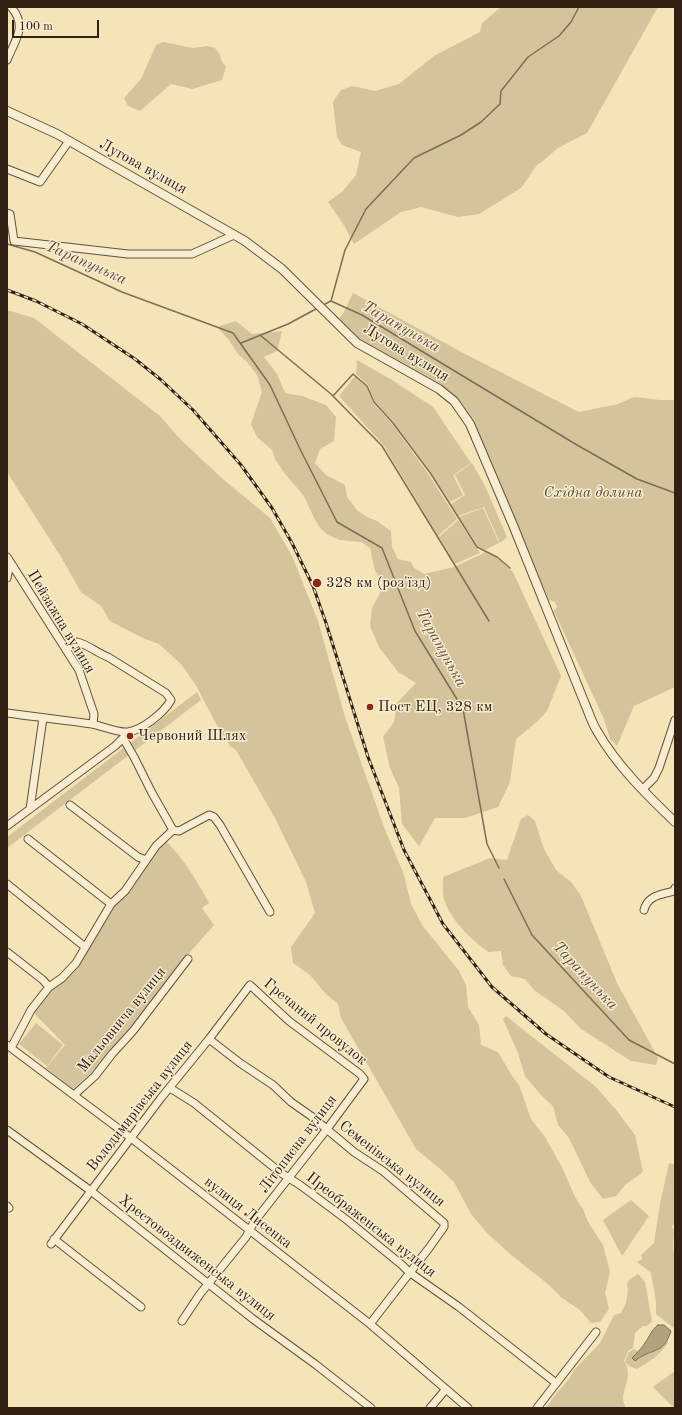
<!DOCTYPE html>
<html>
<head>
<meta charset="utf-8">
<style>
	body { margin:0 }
	#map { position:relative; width:682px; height:1415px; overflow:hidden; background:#f5e4b7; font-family:"Old Standard TT",serif }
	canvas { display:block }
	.frame { position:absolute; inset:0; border:8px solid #302114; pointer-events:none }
	.scale { position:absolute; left:12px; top:20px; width:87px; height:18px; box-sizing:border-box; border:2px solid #302114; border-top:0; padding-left:5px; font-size:12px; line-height:14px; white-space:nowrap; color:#302114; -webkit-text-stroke:3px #f8edd0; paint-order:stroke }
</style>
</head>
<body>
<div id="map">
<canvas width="682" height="1415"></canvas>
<div class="frame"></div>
<div class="scale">100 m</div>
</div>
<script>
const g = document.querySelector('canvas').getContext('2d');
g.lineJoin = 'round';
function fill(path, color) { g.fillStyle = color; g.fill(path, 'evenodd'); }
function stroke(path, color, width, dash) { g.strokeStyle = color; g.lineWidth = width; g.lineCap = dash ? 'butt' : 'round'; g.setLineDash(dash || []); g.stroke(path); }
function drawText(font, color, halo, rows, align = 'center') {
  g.font = font + ' "Old Standard TT",serif'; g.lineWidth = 3; g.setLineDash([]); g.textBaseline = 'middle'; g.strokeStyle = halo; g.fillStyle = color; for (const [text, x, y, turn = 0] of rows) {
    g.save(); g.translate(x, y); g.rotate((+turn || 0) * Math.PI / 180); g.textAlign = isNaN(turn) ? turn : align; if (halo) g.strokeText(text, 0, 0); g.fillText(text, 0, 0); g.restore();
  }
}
fill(new Path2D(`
	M501,7H658L587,133L558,148L544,160L537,165L521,188L479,214L458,217L421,207L401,212L354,244L345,227L328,202L343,191L356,175L361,152L342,145L337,137L333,102L341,90L352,86L375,91L399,84L434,56L480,32L482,23Z
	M163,42L193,48L207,46L215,48L220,55L221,60L226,67L222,80L192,89L171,84L140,111L128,106L124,98L141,79L156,45Z
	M353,293L465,354L579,412L618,404L634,397L660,400H675V687L634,706L617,746L610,739L604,719L554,611L557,607L555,602L549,600L513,516L455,399L358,340L337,320L343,314Z
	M7,310L34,318L160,416L181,440L224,480L270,518L292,556L318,621L345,717L384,827L404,875L411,904L422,925L459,971L466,985L468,1007L479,1025L481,1045L498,1052L512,1076L519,1085L531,1119L545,1137L562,1167L575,1197L583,1209L588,1222L603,1245L610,1272L605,1293L609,1309L600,1322L591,1323L580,1310L562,1298L549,1285L510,1254L487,1233L471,1214L454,1182L439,1168L416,1149L341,1018L338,1004L326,994L310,975L293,963L291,947L315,913L306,882L275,818L236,750L230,746L215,722L197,687L181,664L159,644L145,639L110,621L101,606L81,592L61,557L7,472Z
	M236,321L252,334L282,331L277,351L264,357L277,374L285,393L302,396L326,405L336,417L334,441L320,449L315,463L326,475L345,485L347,497L357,510L367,517L377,521L391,531L392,547L398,559L411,562L414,568L424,574L454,567L486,552L497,558L513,572L561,676L547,711L538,721L516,739L510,782L498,807L465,818H435L419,846L402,824L399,788L390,768L383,737L394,722L397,703L416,683L398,672L379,647L370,626L372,608L385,584L375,571L370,548L361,542L340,540L328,535L321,529L314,518L304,496L286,475L275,459L272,450L257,437L251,424L262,392L257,375L247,362L238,354L229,340L217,327Z
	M357,360L392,380L433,407L471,463L453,475L463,495L450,502L432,474L395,424L375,402L368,385L356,374Z
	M355,376L367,387L373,403L393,425L429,475L457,519L438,536L384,446L339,396Z
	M472,463L485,486L507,537L500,543L484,507L458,516L451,504L465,495L455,475Z
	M483,508L499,543L485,550L478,546L459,517Z
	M458,520L480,553L455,564L439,537Z
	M197,692L201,700L7,848V837Z
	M528,815L535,821L544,849L556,870L571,882L581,896L617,983L658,1058L656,1065L631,1061L581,1029L564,1011L534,990L525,979L511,976L503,965L501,951L488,952C470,938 451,921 444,899C442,892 443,884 443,877L490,858L507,860L521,819Z
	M166,841C184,859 197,881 209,903L202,908L214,925L184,959L134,1026L92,1072L73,1089L46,1068L65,1045L34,1013L51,990L68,977L78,963L113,905L153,854Z
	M506,1016L596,1087L617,1111L635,1135L643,1172L625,1185L616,1196L603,1199L590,1182L569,1138L558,1125L553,1106L541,1095L525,1076L518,1053L503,1019Z
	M36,1023L63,1045L47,1066L19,1044Z
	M669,1163L675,1165V1223L672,1226C677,1237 670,1242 675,1255V1329L656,1314V1302L651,1273L637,1262L642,1259L641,1255L654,1243L660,1204Z
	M631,1200L649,1216L622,1256L603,1220Z
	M638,1274L645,1282L652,1321L647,1326H643L635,1333L633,1348L628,1351L624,1361C633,1375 624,1385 623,1398C623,1401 625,1405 625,1408H546L556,1394L569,1379L575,1369L600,1343L614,1315L621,1313L626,1303L628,1290L627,1284L629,1280Z
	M668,1341V1343C659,1355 650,1362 637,1369L629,1366L625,1362L629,1352L634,1349L639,1352L632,1358L635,1361L642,1356L658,1350Z
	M675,1371V1408H674L653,1387Z`), '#d4c39b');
const water = new Path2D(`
	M658,1325H664L671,1331C663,1356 652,1347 635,1361L632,1358C637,1353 641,1349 645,1343C650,1336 651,1330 658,1325Z`);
fill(water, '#b2a280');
stroke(water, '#7e6e55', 1);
stroke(new Path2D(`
	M7,244L35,252L122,292L233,333L270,385L300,449L337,522L382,548L415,631L463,709L487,844L499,868
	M331,301L345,250L366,209L414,158L461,135L481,122L500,104L501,91L528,57L559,36L571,22L579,7
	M325,304L331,301L362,315L577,445L637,479L675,493
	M260,335L331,394L382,446L489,621
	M241,343L288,324L316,309
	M333,396L353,374L367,386L374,402L393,423L431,474L477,547L497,557L510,568
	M504,879L532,935L629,1040L675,1064`), '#7e6e55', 1.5);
const minor = new Path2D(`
	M7,60C15,40 28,26 11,7
	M7,169L40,182L69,141
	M7,213L10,214L14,241L128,254H192L234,235
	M7,557L79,670L94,714L93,724
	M7,578L10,563
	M7,713C35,717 64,720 92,724C102,726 118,733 128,732C142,730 164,713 171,700L166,693L108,657C97,653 89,645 77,642L66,650
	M123,738L134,757L152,793L173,830L179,831L209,815L214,817L220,825L270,912
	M643,789L654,778L659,768L675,720
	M70,805L138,857L146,860
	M30,809L43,718
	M7,826L115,746L123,738L125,735
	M28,839L111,904
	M7,884L85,947
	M644,910C648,895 661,895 674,891L675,888
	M7,952L43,980L49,987
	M209,1039L240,1063L273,1085L291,1102L311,1116L354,1152L383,1171L444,1223V1227L429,1248L370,1324
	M7,1045L131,1138L370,1324L468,1408
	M11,1048L31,1010L49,987L62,978L76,963L111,904L125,891L156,846L173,830
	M170,1088L194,1103L281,1173L300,1185L347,1220L402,1265L409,1272L459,1307L556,1383
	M74,1095L95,1076L112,1054L133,1031L188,959
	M7,1130L91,1191L253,1319L315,1364L371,1408
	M7,1206L9,1208
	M54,1239L141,1307
	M51,1244L161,1098L209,1039L250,985L289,1021L360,1074L364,1079L327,1129L254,1222L246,1237L200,1294L182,1321
	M430,1408L446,1389
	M537,1408L596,1332`);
const tertiary = new Path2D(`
	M7,111L57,134L245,241L282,269L357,343L439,389L454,401L470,424L513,525L585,704C589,713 592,723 597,731C617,766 647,795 675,822`);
stroke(minor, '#61523d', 9);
stroke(tertiary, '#61523d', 10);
stroke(minor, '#f8edd0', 7);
stroke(tertiary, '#f8edd0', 8);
const rail = new Path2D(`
	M7,290L36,301L82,324L135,359L160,379L193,410L241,465L272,508L292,543L313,586L326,623L368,757L404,850L443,924L492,987L546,1034L609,1077L675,1107`);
stroke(rail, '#302114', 3);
stroke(rail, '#f8edd0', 1.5, [4.5]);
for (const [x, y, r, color] of [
	[317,583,5,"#8f2418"],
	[370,707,4,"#8f2418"],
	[130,736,4,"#8f2418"]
]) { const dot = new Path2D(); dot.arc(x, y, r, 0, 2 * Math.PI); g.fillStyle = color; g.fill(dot); stroke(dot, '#f8edd0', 1.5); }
drawText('15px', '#302114', '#f8edd0', [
	["Лугова вулиця",143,167,29],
	["Лугова вулиця",406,353,31],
	["Пейзажна вулиця",61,622,59],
	["Мальовнича вулиця",122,1020,-51],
	["Гречаний провулок",315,1022,39],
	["Володимирівська вулиця",140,1106,-52],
	["Літописна вулиця",298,1144,-53],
	["Семенівська вулиця",392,1164,38],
	["вулиця Лисенка",248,1213,38],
	["Преображенська вулиця",371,1225,38],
	["Хрестовоздвиженська вулиця",197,1258,38]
]);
drawText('italic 15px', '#594a36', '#f8edd0', [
	["Східна долина",593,493]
]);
drawText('15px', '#302114', '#f8edd0', [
	["328 км (роз'їзд)",326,583],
	["Пост ЕЦ, 328 км",378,707],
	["Червоний Шлях",138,736]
], 'left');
drawText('italic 16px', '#5e4e3a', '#f8edd0', [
	["Тарапунька",86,263,24],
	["Тарапунька",401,327,30],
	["Тарапунька",441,648,61],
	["Тарапунька",585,976,47]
]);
</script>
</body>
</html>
